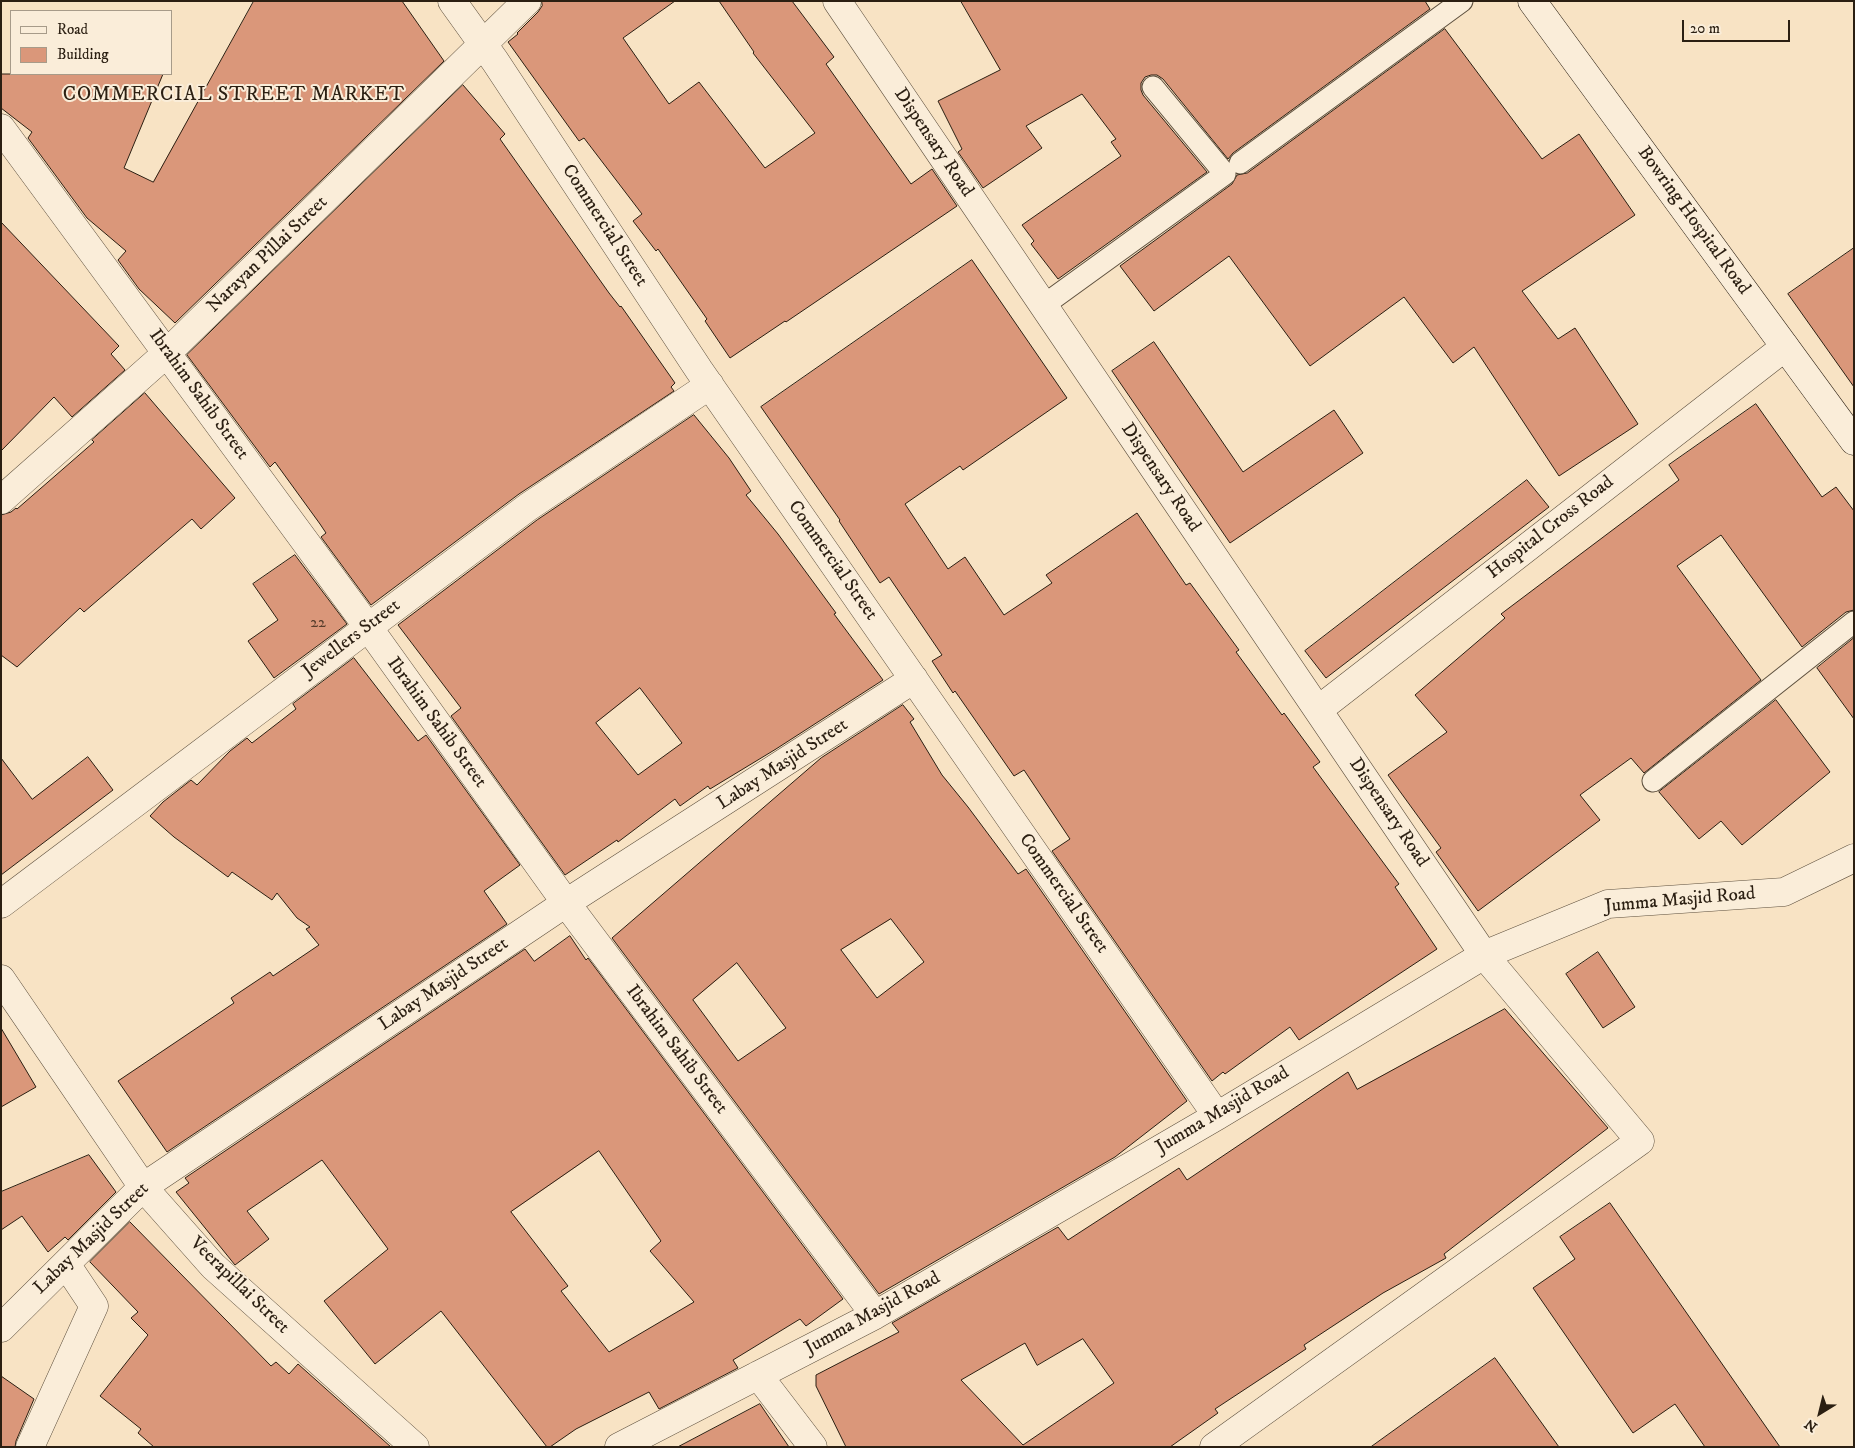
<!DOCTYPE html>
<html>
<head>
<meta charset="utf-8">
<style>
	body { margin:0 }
	#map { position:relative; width:1855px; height:1448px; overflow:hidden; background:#f8e3c4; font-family:"IM FELL DW Pica",serif }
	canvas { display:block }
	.frame { position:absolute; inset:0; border:2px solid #2b1f12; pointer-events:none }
	.legend { position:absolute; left:10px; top:10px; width:162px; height:65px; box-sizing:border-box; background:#faedd9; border:1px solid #a79b89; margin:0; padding:6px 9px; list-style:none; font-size:15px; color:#2b1f12 }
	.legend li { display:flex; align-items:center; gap:10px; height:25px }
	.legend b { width:25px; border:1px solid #a79b89 }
	.north { position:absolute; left:1795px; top:1388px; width:50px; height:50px; -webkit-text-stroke:4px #faedd9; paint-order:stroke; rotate:216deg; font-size:14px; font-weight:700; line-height:20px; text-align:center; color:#2b1f12 }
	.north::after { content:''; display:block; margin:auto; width:18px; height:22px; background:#2b1f12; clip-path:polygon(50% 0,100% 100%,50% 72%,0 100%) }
	.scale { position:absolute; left:1682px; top:20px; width:108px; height:22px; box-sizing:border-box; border:2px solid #2b1f12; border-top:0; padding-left:6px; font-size:15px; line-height:18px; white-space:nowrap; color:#2b1f12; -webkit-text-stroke:4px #faedd9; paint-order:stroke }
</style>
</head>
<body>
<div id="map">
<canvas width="1855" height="1448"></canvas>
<div class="frame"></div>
<ul class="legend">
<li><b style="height:6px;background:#faedd9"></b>Road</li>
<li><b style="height:14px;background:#da977a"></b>Building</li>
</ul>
<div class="north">N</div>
<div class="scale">20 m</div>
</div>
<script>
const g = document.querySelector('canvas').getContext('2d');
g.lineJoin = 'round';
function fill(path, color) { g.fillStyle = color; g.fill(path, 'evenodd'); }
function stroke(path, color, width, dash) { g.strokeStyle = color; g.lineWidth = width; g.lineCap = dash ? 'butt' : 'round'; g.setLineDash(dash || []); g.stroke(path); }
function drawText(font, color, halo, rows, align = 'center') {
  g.font = font + ' "IM FELL DW Pica",serif'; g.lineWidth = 4; g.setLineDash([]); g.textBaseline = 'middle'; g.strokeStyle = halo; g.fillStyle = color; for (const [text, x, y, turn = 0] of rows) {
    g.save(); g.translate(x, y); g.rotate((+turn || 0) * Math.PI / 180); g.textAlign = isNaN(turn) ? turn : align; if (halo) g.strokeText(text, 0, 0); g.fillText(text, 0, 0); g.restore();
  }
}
const building = new Path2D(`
	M254,1H402L444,61L175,323L139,289L118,260L126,251L87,218L28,138L32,132L1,108V74H163L124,168L153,182Z
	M542,1H675L623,38L669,104L699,82L765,168L815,133L753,53L754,52L719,1H792L834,57L826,64L911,184L932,169L957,206L786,322L785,321L730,358L705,321L707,319L658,249L656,251L633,221L642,214L584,138L579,141L508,42L518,34L517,33L538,12L542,6Z
	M961,1H1425L1430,9L1233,153L1228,159L1163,79L1157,75H1151L1145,77L1141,83V90L1143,95L1207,172L1058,279L1031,244L1034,241L1022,225L1121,156L1111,142L1116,139L1082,94L1026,126L1042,148L983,188L958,152L962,149L938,101L1000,70Z
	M1445,29L1542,159L1579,134L1635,215L1522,291L1558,339L1575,328L1638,424L1559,476L1474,347L1453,363L1404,297L1310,366L1229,256L1154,311L1120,266L1232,184L1237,175L1247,173Z
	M463,85L505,134L500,139L609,293L620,307L621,306L675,383L671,387L674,391L519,494L371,605L321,537L326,533L320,524L275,462L270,467L187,355Z
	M1,222L119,346L111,354L125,370L72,417L54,397L1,451Z
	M1854,248V387L1788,294Z
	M972,260L1067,398L963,470L960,466L905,504L948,569L965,557L1004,615L1052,583L1046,575L1137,513L1186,585L1190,583L1239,650L1236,652L1282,715L1284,713L1320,762L1313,767L1399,884L1395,887L1437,949L1299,1040L1290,1027L1225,1074L1223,1072L1212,1081L1052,851L1070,839L1024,770L1014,776L955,691L953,693L932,661L942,655L889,577L880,583L839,521L840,520L761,407Z
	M1154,342L1243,472L1334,410L1363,453L1230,543L1112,371Z
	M145,393L235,498L201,529L192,519L84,612L80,608L17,667L1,655V515L11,512L16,508L17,509L94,442L92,440Z
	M1756,404L1822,497L1836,487L1854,511V610L1846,612L1802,647L1721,535L1677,566L1761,680L1644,773L1631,758L1580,795L1600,820L1478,911L1436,852L1441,848L1388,775L1447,732L1415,695L1505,618L1501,614L1679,480L1669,465Z
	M694,415L729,458L751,491L746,495L778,534L836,613L834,614L883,680L776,749L710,789L708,786L680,806L675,799L618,842L617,840L565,875L451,716L461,708L398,625L537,520ZM640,688L682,743L638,775L596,723Z
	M1527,480L1549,507L1326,678L1305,651Z
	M295,555L347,624L274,678L248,641L278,620L253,584Z
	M1854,638V719L1817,668Z
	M354,658L418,741L426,735L520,865L484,891L507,924L167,1152L118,1081L234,1003L231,998L270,972L273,976L319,945L306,929L310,927L297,918L277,893L272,900L232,872L228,877L174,837L150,816L163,802L191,780L197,785L230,751L247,738L252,743L296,709L293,704Z
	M1776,700L1830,772L1742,845L1721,821L1699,839L1659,792Z
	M903,705L914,719L910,722L942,775L968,807L1018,874L1026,869L1187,1101L1115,1157L879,1294L612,938L821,758ZM891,919L924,962L877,998L841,950ZM737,963L786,1028L738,1061L693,1000Z
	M88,757L113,790L1,875V758L32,799Z
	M570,936L586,960L588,958L843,1299L806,1326L800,1319L733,1360L738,1368L659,1409L649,1392L576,1429L550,1447H547L441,1311L375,1364L324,1301L388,1249L322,1160L247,1211L269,1239L235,1265L176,1192L189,1183L185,1178L525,949L534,961ZM599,1151L661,1241L650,1251L694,1302L609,1352L561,1291L568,1286L511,1212Z
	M1598,952L1635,1007L1603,1028L1566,974Z
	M1505,1009L1608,1128L1444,1254L1446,1258L1383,1293L1304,1345L1306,1349L1215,1409L1218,1413L1170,1447H846L816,1386V1375L899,1332L892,1323L1058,1227L1068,1240L1179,1168L1187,1180L1348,1072L1357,1089ZM1083,1339L1114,1383L1023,1445L961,1380L1025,1343L1037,1365Z
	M1,1028L36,1087L1,1107Z
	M89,1155L116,1192L68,1240L65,1237L48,1252L22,1216L1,1230V1192Z
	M1610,1203L1780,1447H1705L1675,1404L1633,1433L1533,1288L1575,1259L1560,1237Z
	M130,1222L271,1366L276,1362L289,1374L298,1364L391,1447H154L138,1433L141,1429L100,1396L148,1335L131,1318L138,1312L90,1262Z
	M1495,1358L1559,1447H1371Z
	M1,1376L34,1399L16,1441L15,1447H1Z
	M760,1404L789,1447H678Z`);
fill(building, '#da977a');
stroke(building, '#2b1f12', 1);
const lane = new Path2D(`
	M1240,163L1462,1
	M1044,305L1225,174L1153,87
	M1653,781L1854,622`);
const street = new Path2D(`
	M452,1L495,61L699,370L1217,1116
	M837,1L1484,955L1640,1141L1214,1447
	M1,128L368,627L566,903L875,1315
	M1,500L167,353L527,1
	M1318,710L1785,347
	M1,904L528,507L710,385
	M1,979L143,1187L213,1266L415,1447
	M1,1328L143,1187L566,903L914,679
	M758,1375L813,1447
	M30,1447L94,1306L66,1264
	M619,1447L875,1315L1217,1116L1484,955L1608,904L1784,892L1854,858`);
const secondary = new Path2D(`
	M1532,1L1854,441`);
stroke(lane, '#5e503e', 23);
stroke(street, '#5e503e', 29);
stroke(secondary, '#2b1f12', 29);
stroke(lane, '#faedd9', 21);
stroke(street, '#faedd9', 28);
stroke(secondary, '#faedd9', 28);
drawText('16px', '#573d2c', null, [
	["22",318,624]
]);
drawText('19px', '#2b1f12', '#faedd9', [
	["Dispensary Road",933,143,56],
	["Bowring Hospital Road",1693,221,54],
	["Commercial Street",604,226,57],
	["Narayan Pillai Street",268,255,-44],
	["Ibrahim Sahib Street",198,395,54],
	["Dispensary Road",1160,478,56],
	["Hospital Cross Road",1551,528,-38],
	["Commercial Street",832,561,55],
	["Jewellers Street",352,639,-37],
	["Ibrahim Sahib Street",436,723,54],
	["Labay Masjid Street",783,765,-33],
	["Dispensary Road",1388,813,56],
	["Commercial Street",1063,894,55],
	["Jumma Masjid Road",1680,901,-5],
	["Labay Masjid Street",444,985,-34],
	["Ibrahim Sahib Street",676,1050,53],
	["Jumma Masjid Road",1223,1111,-31],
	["Labay Masjid Street",92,1239,-44],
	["Veerapillai Street",239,1286,44],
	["Jumma Masjid Road",873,1314,-29]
]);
g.letterSpacing = '1px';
drawText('20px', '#2b1f12', '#faedd9', [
	["COMMERCIAL STREET MARKET",234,96]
]);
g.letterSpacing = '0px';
</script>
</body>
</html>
